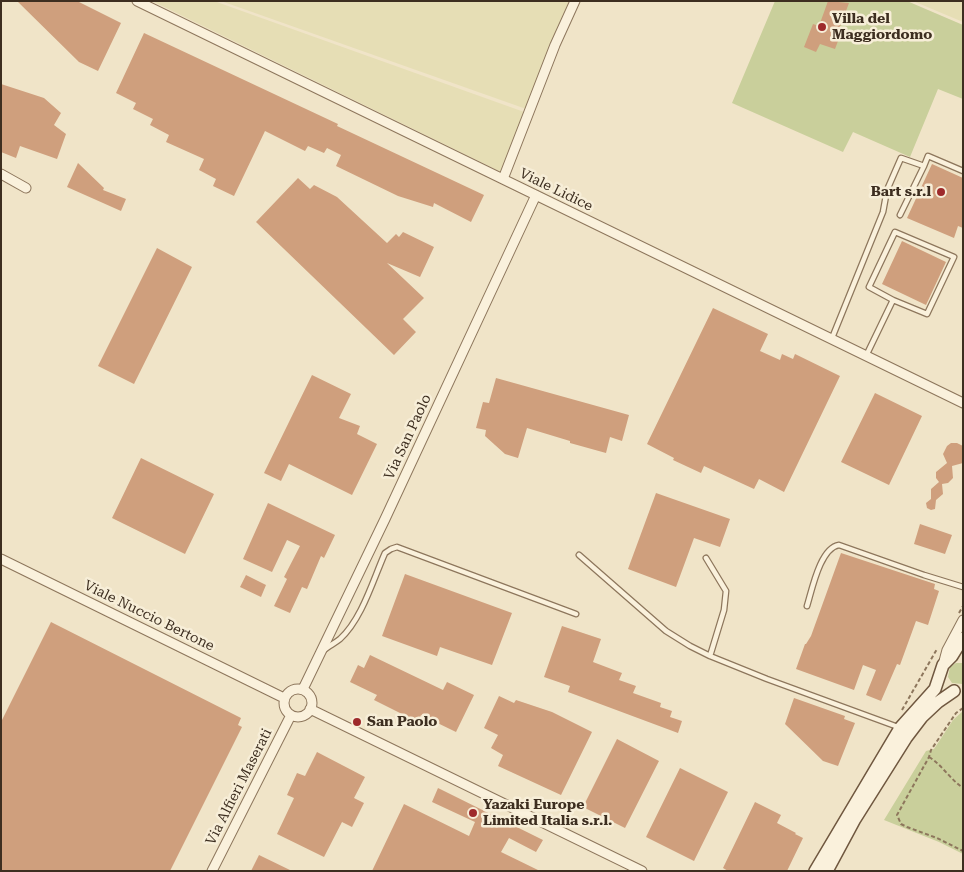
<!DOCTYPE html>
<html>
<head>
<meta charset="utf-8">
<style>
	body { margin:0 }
	#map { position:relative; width:964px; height:872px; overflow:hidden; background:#f0e4c8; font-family:"Roboto Serif",serif }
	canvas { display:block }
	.frame { position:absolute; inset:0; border:2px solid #3d2e20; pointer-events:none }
</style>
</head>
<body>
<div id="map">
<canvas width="964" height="872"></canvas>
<div class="frame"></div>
</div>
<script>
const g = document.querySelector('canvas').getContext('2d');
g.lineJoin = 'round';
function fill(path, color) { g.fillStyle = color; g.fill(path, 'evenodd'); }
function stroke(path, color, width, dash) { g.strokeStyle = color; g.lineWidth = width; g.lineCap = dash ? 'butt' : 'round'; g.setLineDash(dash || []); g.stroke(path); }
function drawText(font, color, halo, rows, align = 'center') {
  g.font = font + ' "Roboto Serif",serif'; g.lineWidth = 5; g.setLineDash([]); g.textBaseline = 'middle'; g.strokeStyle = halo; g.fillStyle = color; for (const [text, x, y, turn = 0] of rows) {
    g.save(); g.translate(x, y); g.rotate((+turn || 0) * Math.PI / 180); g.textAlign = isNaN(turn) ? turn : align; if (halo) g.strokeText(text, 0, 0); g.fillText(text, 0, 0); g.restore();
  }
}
fill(new Path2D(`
	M152,1H214L527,113L503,173Z
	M221,1H572L529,110Z
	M913,1H963V22Z`), '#e6deb5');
fill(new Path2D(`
	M775,1H907L963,25V99L938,89L910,157L853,132L843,152L732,103Z
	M956,663H963L962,684L952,683L948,677L950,667Z
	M963,711V854L939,842L884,820L926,751L934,749L953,720Z`), '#c9cf9b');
fill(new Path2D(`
	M17,1H77L121,23L98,71L79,62Z
	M828,1L849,3L838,32L841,33L835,49L820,44L816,52L804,47L813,24L819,26Z
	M144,33L338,124L337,126L484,195L471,222L434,203L433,207L398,196L336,166L341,155L327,148L324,153L308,146L305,151L265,131L234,196L213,186L216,179L199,170L204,159L166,142L169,135L150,125L153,119L133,109L136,103L116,93Z
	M1,84L44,98L61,113L54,125L66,134L57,159L20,146L16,158L1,152Z
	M78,163L104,188L103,190L126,199L121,211L67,187Z
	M932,164L963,178V228L958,226L954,238L907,218Z
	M298,178L310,189L314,185L337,197L387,243L396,234L399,237L403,232L434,247L420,277L387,263L424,298L403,319L416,332L394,355L256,222Z
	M902,241L946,262L926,305L882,284Z
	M157,248L192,267L134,384L98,366Z
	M713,308L768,334L760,351L780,360L782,354L793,359L795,354L840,376L784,492L759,479L754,489L704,466L701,473L673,460L674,458L647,444Z
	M312,375L351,394L339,418L360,426L357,434L377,444L352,495L289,464L281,481L264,473Z
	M496,378L629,415L622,441L610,437L606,453L570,443V441L527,428L518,458L505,454L485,436L486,430L476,428L483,402L489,403Z
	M875,393L922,416L889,485L841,462Z
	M951,443H957L963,446V463L952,466L953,478L948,483L942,484L943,494L936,500L935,509L931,510L927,508L926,503L931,499V489L939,482L936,478V472L947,463L943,454L947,446Z
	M141,458L214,494L185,554L112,518Z
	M656,493L730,519L720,547L694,538L676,587L628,569Z
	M268,503L335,535L324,558L321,556L307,589L302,587L290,613L274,606L287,579L284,577L300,546L287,540L272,572L243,559Z
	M920,524L952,535L945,554L914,544Z
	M841,553L935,584L934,589L939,591L928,625L916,621L900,665L897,664L881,701L866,695L876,670L863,665L854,690L796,669L805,644H806L811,636Z
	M405,574L512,613L492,665L440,647L437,656L382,636Z
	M246,575L266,585L261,597L240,587Z
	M51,622L241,718L238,725L242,727L170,871H1V722Z
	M562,626L601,639L593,662L622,673L619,680L636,686L633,693L661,703L660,707L672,711L670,717L682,721L678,733L568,692L570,686L544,677Z
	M370,655L443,690L447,682L474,695L456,732L421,715L418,722L374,700L377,695L350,682L358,665L364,668Z
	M499,696L514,703L516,700L552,712L592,732L561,795L498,766L503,755L491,748L498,735L484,728Z
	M794,698L845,716L844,719L855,723L838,766L823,761L785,724Z
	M617,739L659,761L625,828L583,807Z
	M317,752L365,777L354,798L364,803L352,827L342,822L324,857L277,834L294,798L287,795L297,773L305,776Z
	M680,768L728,792L694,861L646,837Z
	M438,788L543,840L536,852L509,838L501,852L540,871H372L404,804L469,836L475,822L432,802Z
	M755,802L781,815L777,823L796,833L795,834L803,838L787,871H728L723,868Z
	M259,855L292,871H251Z`), '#cf9f7d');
const lane = new Path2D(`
	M900,215L924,166
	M832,338L883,212L887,190L901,158L924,166L928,156L963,171
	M866,356L893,300L869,287L895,232L954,257L927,314L893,300
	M579,555L666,631L690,646L710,656L767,679L898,727
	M706,558L726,591L724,610L710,656
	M807,606C812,590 820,548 839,545L924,575L963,587
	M324,650C329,646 335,643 340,639C362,619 373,580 385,553L391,549L397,547L576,614`);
const street = new Path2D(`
	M137,1L963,403
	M1,174L26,188
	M503,179L555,45L575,1
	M1,559L284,698
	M943,665L947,650L963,620
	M284 703a14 14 0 1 1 28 0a14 14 0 1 1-28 0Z
	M303,689L385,519L536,195
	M310,709L642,871
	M212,871L291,715`);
const secondary = new Path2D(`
	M815,871L900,728L935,689L943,665L952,656L963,638
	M827,871L855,819L906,738L922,717L938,702L954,691`);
stroke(lane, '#8d765c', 7);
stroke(street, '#8d765c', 11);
stroke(secondary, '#6f573f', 14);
stroke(new Path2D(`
	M959,613L963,606
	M963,708L956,713L931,750L929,757L897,815L901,824L907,827L937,838L963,851
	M902,710L937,649
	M929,757C942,765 949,778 963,788`), '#8d765c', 2, [4, 2.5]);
stroke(lane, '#faf1dc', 4.5);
stroke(street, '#faf1dc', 9);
stroke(secondary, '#faf1dc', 11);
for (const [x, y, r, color] of [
	[822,27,5,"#9e2a2b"],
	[941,192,5,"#9e2a2b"],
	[357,722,5,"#9e2a2b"],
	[473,813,5,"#9e2a2b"]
]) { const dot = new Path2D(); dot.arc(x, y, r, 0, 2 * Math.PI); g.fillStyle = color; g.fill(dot); stroke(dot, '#f7eed8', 2); }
drawText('bold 14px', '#3d2e20', '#f7eed8', [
	["Villa del",832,19],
	["Maggiordomo",832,35],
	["Bart s.r.l",931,192,"right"],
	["San Paolo",367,722],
	["Yazaki Europe",483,805],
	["Limited Italia s.r.l.",483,821]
], 'left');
drawText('14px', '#3d2e20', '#f7eed8', [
	["Viale Lidice",556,190,26],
	["Via San Paolo",408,437,-65],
	["Viale Nuccio Bertone",149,616,26],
	["Via Alfieri Maserati",239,787,-63]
]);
</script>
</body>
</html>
